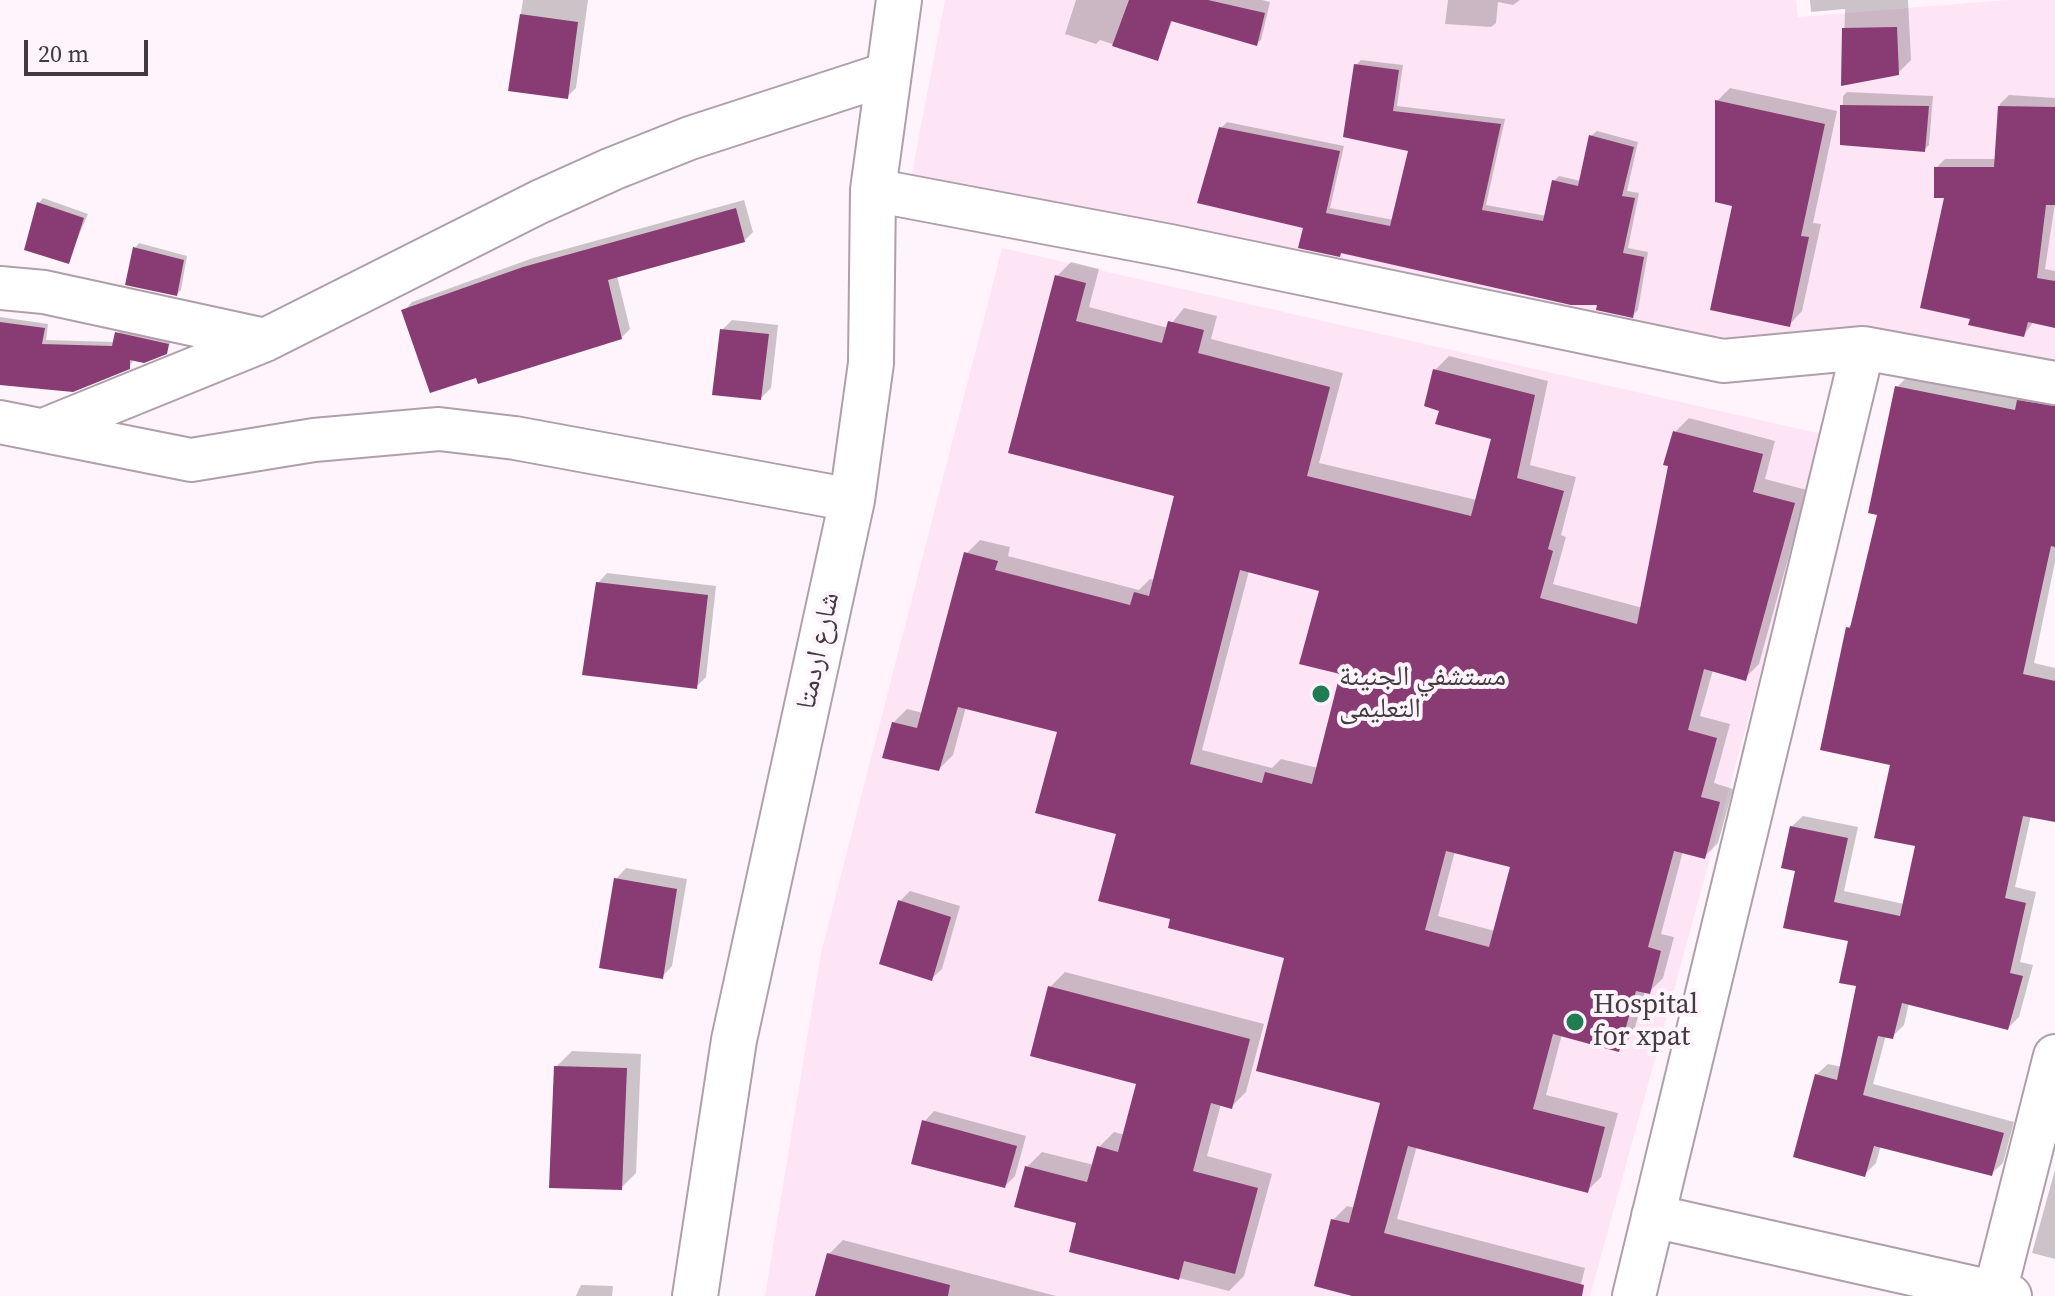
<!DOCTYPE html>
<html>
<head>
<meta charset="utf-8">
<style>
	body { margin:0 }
	#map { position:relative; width:2055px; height:1296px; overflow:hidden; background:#fff4fb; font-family:"Source Serif 4",serif }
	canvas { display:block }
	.scale { position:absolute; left:24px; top:40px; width:124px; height:36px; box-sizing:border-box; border:4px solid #413a3e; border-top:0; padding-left:10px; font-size:24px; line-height:28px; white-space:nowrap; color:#413a3e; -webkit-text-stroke:6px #fff4fb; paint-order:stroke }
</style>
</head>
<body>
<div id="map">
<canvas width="2055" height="1296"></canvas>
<div class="scale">20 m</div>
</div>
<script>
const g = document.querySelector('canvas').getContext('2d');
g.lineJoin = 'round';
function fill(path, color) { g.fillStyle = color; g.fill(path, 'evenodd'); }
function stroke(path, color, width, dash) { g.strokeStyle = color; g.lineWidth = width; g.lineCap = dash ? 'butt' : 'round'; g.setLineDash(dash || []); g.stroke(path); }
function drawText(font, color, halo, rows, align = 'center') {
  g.font = font + ' "Source Serif 4","Noto Naskh Arabic",serif'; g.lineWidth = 8; g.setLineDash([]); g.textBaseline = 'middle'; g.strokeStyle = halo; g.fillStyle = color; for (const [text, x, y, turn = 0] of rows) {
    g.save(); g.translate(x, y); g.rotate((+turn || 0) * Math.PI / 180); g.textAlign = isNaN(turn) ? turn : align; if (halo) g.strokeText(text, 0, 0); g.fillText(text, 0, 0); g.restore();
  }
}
fill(new Path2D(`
	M945,0H1796L1798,17L2006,0H2055V359L1899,335L1703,345L909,189Z
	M1002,248L1826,435L1590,1296H765L821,953Z`), '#fee5f5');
fill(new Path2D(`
	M523,0H588L576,88L567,97L510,89Z
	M1076,0H1262L1270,2L1261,40L1256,44L1173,19L1157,59L1100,40L1096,44L1065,34Z
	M1448,0H1520L1513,5L1498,2L1496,23L1491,27L1445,24Z
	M1810,0H1908L1911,60L1898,73L1843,84L1845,9L1811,12Z
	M1361,60L1403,65L1397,106L1505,119L1486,205L1547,216L1554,181L1559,176L1581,181L1591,136L1597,131L1638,142L1627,191L1639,193L1628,248L1648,252L1638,310L1632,316L1600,303L1305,226L1221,128L1227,122L1344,146L1330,208L1394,220L1411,150L1356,65Z
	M1730,88L1837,111L1813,223L1821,224L1802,311L1789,325L1734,204L1717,101Z
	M1847,92L1933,96L1929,145L1924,150L1842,143L1843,96Z
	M2009,95L2055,98V203L2045,269L2055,271V326L2034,321L2024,335L1972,318L1946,196L1936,168L1945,159H1997L2000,104Z
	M43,198L88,214L68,261L39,203Z
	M744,200L753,232L744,241L617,276L630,329L621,338L477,375L404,311L412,302L533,258Z
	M139,243L187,256L181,290L177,294L135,248Z
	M1071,262L1099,269L1089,307L1168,328L1184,308L1217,316L1211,339L1343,373L1319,463L1477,500L1493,437L1441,409L1435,370L1449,356L1548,381L1530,465L1576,477L1561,535L1566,537L1553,584L1643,608L1675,432L1689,418L1775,441L1765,479L1807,490L1759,664L1745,678L1713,670L1700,716L1730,724L1714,783L1733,789L1718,843L1704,857L1683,851L1661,934L1674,937L1663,978L1649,992L1645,991L1633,1035L1619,1049L1562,1034L1546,1095L1618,1113L1601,1177L1587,1191L1417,1146L1397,1219L1585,1268L1578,1296H1360L1333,1220L1347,1206L1355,1208L1383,1102L1286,957L1173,918L1059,731L966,707L953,755L939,769L893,723L907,709L923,713L966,554L980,540L1010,547L1008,556L1139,590L1150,579L1155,580L1177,495L1010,451L1057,276ZM1249,571L1321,590L1342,673L1318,768L1281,759L1272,768L1202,750ZM1455,851L1513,866L1495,931L1438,916Z
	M0,317L48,324L46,340L115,342L121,328L172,339L166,352L134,359L129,367L0,360Z
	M732,320L778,325L771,388L761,398L722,330Z
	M1909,375L2055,393V562L2034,663L2055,668V820L2031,815L2015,887L2036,892L2020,962L2033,965L2019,1017L2008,1028L1909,1003L1904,1025L1892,1037L1886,1035L1873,1084L2014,1122L2003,1163L1991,1174L1881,1145L1876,1163L1865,1174L1816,1075L1828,1064L1842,1067L1859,985L1851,940L1798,870L1791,827L1803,816L1858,827L1844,891L1904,904L1917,844L1847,628L1854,622L1880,513L1897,387Z
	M607,573L716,586L706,677L696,687L598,583Z
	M626,868L687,879L672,966L662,977L616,879Z
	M910,891L960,906L942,969L931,979L899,902Z
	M1065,972L1264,1024L1246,1092L1231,1107L1221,1104L1207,1156L1272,1174L1244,1276L1229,1291L1071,1250L1079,1222L1027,1167L1042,1152L1094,1165L1099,1147L1114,1132L1125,1135L1138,1082L1050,987Z
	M572,1051L641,1054L636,1173L621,1188L556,1067Z
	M934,1111L1026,1136L1015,1176L1005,1186L924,1122Z
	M2055,1170V1259L2032,1253Z
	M843,1240L1056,1296H817L829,1254Z
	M581,1285L613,1286L612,1296H576Z`), '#0003');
fill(new Path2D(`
	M1129,0H1208L1265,13L1257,46L1171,21L1158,61L1112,46Z
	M520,14L578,22L568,99L508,91Z
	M1897,27L1899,75L1841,86L1842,28Z
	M1354,64L1399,70L1393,111L1501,124L1482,210L1543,221L1552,180L1578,186L1589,135L1634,147L1622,196L1635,198L1623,253L1644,257L1633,318L1596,310L1597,305H1571L1341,253L1340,257L1298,248L1303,228L1197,203L1219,127L1340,151L1326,213L1390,226L1408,151L1343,137Z
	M1715,100L1825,124L1801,236L1809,237L1790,327L1710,310L1732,206L1715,202Z
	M1840,105L1929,106L1925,152L1840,145Z
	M1998,106L2055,107V205H2046L2037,278L2055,281V328L2028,322L2024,337L1968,325L1970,319L1920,308L1944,198H1934V167H1994Z
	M37,202L84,218L69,264L24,250Z
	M736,208L745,242L608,280L622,339L478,384L476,378L430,393L401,310L523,267Z
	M133,247L184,260L177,296L125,285Z
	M1055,275L1086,283L1076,321L1162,343L1168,321L1204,330L1198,353L1330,387L1307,476L1471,516L1491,439L1435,424L1439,411L1424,406L1433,369L1535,395L1517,478L1564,491L1548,549L1553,551L1540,598L1637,624L1668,466L1663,465L1673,431L1763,454L1753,492L1795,503L1746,681L1704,669L1688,730L1717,738L1701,797L1720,802L1705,859L1674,851L1648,947L1661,951L1650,994L1636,991L1619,1052L1553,1034L1533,1109L1605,1127L1588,1193L1408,1146L1384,1233L1584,1285L1582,1296H1352L1314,1286L1331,1219L1349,1223L1380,1103L1256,1071L1284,958L1168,928L1170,919L1098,901L1116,834L1035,813L1057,732L958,707L939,771L882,758L892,722L917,728L964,552L998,561L995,570L1130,605L1134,592L1149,596L1174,496L1008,453ZM1240,570L1319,591L1299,664L1340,674L1312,784L1265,772L1262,783L1190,764ZM1446,851L1510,867L1489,947L1425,930Z
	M0,322L45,328L42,344L112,346L115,332L169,344L167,354L144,363L130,360V369L73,392L0,385Z
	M720,329L769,334L761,400L712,395Z
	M1895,386L2015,410L2017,400L2055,406V547L2051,546L2023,674L2055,681V822L2023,816L2005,898L2026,903L2010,973L2023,976L2008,1030L1902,1003L1893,1039L1878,1036L1863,1095L2004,1133L1992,1176L1874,1146L1865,1177L1793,1157L1815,1074L1837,1080L1856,986L1839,983L1848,941L1783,928L1795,871L1781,868L1790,826L1848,838L1834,902L1900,916L1915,846L1874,838L1890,765L1820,750L1846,627L1850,628L1877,515L1868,513Z
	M596,582L708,595L697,689L582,675Z
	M614,878L677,889L663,979L599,968Z
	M898,900L951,917L932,981L879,964Z
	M1048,986L1250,1039L1232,1109L1211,1103L1193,1171L1258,1188L1235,1274L1184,1261L1179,1280L1069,1252L1076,1223L1014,1207L1025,1166L1087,1182L1097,1146L1118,1152L1136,1084L1030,1056Z
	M554,1066L627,1068L622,1190L549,1188Z
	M922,1120L1017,1146L1005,1188L911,1164Z
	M827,1253L950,1285L948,1296H815Z`), '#893b74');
const street = new Path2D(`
	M873,190L1170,246L1723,361L1863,348L1634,1296
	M0,288L44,292L265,340
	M1863,348L2055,383
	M0,422L191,460L314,440L439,429L515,438L852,500
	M46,429L265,340L539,202L612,169L690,138L887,74
	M1653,1216L2010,1296
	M1994,1296L2055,1056`);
const secondary = new Path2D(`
	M695,1296L734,1040L852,500L871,363L873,190L899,0`);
stroke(street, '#af9faa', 46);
stroke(secondary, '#af9faa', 48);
stroke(street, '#fff', 42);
stroke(secondary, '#fff', 44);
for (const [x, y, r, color] of [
	[1321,694,10,"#207c52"],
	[1575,1022,10,"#207c52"]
]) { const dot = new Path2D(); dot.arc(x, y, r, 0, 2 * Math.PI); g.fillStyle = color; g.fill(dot); stroke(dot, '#fff4fb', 3); }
drawText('28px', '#413a3e', '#fff4fb', [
	["شارع اردمتا",819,651,-78]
]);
drawText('28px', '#413a3e', '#fff4fb', [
	["مستشفي الجنينة",1339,678],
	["التعليمى",1339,710],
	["Hospital",1593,1006],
	["for xpat",1593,1038]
], 'left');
</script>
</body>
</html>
